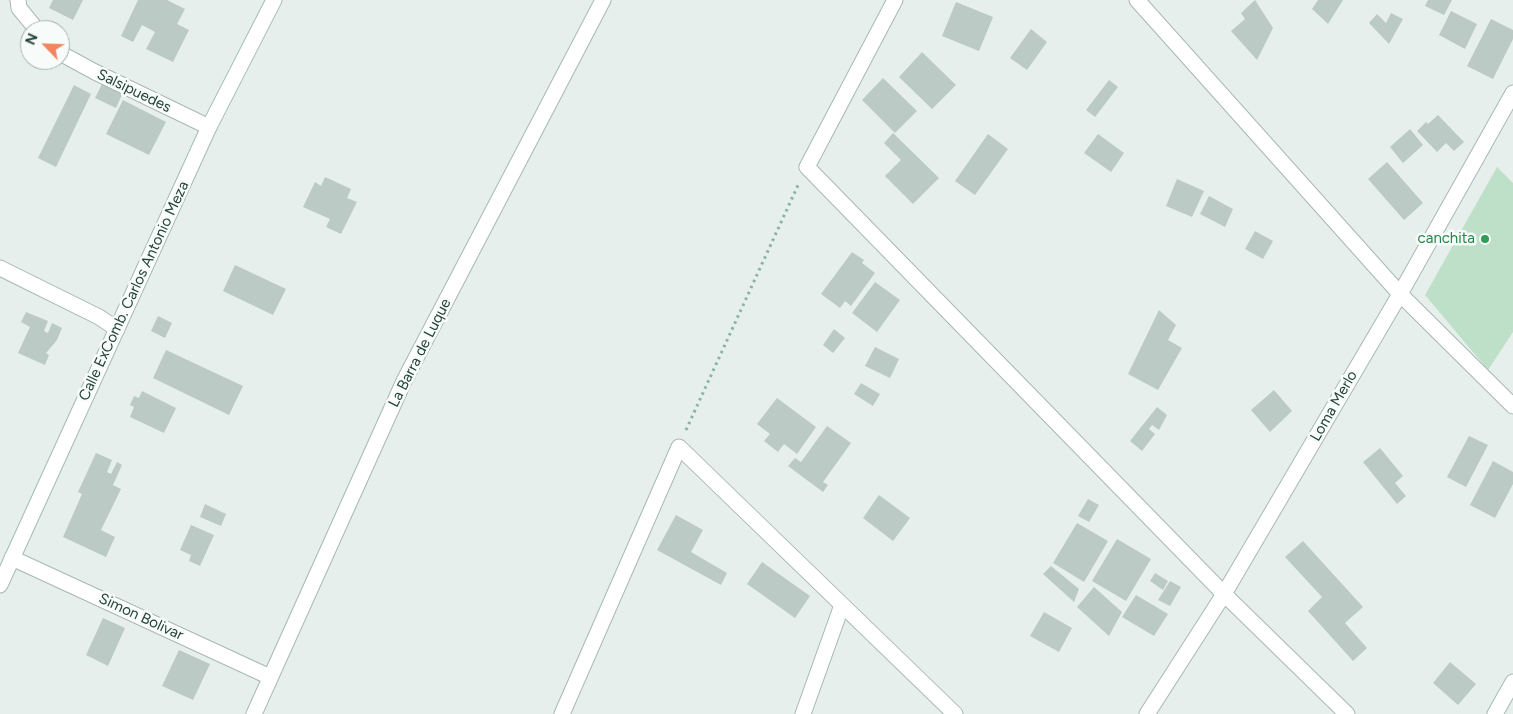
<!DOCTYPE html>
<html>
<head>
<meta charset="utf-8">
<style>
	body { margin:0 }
	#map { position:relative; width:1513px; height:714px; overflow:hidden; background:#e6efeb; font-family:Figtree,sans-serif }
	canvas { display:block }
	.north { position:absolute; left:20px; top:20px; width:50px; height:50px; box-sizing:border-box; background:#f7fbf9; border:1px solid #a3b1ad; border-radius:50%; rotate:294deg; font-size:14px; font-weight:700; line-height:20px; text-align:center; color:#24423a }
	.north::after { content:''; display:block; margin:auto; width:18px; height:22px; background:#f4845f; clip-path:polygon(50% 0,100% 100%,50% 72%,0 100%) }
</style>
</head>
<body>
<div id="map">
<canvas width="1513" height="714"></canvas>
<div class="north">N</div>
</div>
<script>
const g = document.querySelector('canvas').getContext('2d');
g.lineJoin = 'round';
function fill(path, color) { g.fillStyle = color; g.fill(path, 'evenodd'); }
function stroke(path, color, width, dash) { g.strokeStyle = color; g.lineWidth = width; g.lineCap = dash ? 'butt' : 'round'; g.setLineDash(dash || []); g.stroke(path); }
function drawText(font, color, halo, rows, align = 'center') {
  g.font = font + ' Figtree,sans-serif'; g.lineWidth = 5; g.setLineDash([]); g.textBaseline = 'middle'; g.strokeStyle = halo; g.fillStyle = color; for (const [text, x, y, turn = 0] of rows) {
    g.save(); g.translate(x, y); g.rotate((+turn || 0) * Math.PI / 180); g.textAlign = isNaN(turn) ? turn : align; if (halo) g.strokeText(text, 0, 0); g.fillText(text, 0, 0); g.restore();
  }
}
fill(new Path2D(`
	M1497,167L1513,183V332L1488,370L1425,295Z`), '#bfe0c8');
fill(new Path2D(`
	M53,0H83L73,20L49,8Z
	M138,0H167L185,9L177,24L189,30L173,62L146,49L155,32L142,25L133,42L121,36Z
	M1255,0L1273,28L1257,60L1231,31L1245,19L1241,13Z
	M1318,0H1343L1328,24L1312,9Z
	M1428,0H1452L1444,15L1425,6Z
	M956,2L993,17L979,51L942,36Z
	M1451,11L1477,24L1465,49L1439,35Z
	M1391,13L1403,19L1389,44L1369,23L1377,14L1386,23Z
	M1491,19L1513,30V39L1493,79L1467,66Z
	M1031,29L1047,42L1027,70L1010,58Z
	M922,52L956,85L932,109L899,77Z
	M105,78L125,88L116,108L95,98Z
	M883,78L917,111L895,133L862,100Z
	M1109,80L1118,87L1095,117L1086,110Z
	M74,85L91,94L56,167L38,158Z
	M123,100L166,122L149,155L106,134Z
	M1438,115L1464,142L1454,151L1446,143L1437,152L1417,131L1426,122L1428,124Z
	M1410,129L1423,145L1403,163L1390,147Z
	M893,133L939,178L913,204L885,176L901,160L884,143Z
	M988,134L1008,149L975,195L955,181Z
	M1098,134L1124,153L1111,172L1084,153Z
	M1387,162L1423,203L1404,220L1368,179Z
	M325,177L351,189L347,198L357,202L341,234L326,227L330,219L303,207L315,182L321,186Z
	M1177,179L1204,191L1192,217L1166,206Z
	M1209,196L1233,209L1225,227L1200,214Z
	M1255,231L1273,241L1263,259L1245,249Z
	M852,252L864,260L862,263L875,273L851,306L845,301L840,308L821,294Z
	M235,265L286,289L273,315L223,291Z
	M875,282L900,300L877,332L852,313Z
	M1159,310L1176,325L1168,340L1182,348L1158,390L1128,374Z
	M26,312L48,321L44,331L48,333L52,323L62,328L57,340L46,353L49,355L45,365L18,353L30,327L21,322Z
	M158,316L172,323L165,338L151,331Z
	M834,329L845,338L833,353L823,345Z
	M875,347L899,359L890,378L865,366Z
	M166,350L243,386L229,415L153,378Z
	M861,383L880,394L873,406L854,394Z
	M1274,390L1292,411L1270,432L1251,410Z
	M142,391L176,408L164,433L130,417L134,407L130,405L134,396L139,398Z
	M777,398L816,427L797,454L784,444L778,452L764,441L770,434L757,424Z
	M1157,407L1167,415L1159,430L1152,425L1149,429L1155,434L1142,451L1130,441Z
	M827,426L851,443L823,482L828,485L823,492L788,466L795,458L801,462Z
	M1469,436L1488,445L1466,487L1447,477Z
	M1380,448L1403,476L1395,483L1406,496L1397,504L1363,462Z
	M96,453L112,460L107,472L111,474L117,462L122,465L113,485L121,489L101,530L115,537L106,557L63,537L82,494L78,492Z
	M1493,461L1513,472V484L1495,518L1470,505Z
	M879,495L910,518L893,541L863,518Z
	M1088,499L1099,505L1089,522L1078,516Z
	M205,504L226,514L221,526L200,517Z
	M676,515L703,530L691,552L727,573L721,585L657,550Z
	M1077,523L1108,541L1084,582L1053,563Z
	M191,525L214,535L200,566L189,561L191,555L180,550Z
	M1117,539L1151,559L1126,601L1092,581Z
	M1303,541L1363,607L1345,623L1367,648L1353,661L1308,611L1322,597L1285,557Z
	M762,562L810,596L795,618L747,584Z
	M1051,566L1079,589L1074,602L1043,574Z
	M1155,573L1168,581L1163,590L1150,581Z
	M1170,581L1181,587L1170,606L1158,600Z
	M1094,587L1122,612L1109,636L1077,607Z
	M1136,595L1168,614L1154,636L1122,617Z
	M1044,612L1072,628L1059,652L1030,636Z
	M103,618L125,628L108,666L86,655Z
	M179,650L210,664L193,700L162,686Z
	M1450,662L1476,684L1458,705L1433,683Z`), '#bbcac4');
const street = new Path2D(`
	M18,0L19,8L37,30
	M895,0L807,167L1224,594L1347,714
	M1137,0L1400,294L1513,406
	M60,53L95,72L209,127
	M0,268L99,317L117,329
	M12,558L270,677
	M254,714L404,381L603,0
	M562,714L679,447L955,714
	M803,714L842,605
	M1147,714L1224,594L1400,294L1513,93`);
const secondary = new Path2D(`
	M0,585L209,127L274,0
	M1495,714L1513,682`);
stroke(street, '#a8b8b2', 17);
stroke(secondary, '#a4bbb3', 17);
stroke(new Path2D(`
	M686,430L799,183`), '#86b3a5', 3, [2.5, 4]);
stroke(street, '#fff', 15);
stroke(secondary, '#fff', 15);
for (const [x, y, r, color] of [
	[1485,239,5,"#2e9e5b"]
]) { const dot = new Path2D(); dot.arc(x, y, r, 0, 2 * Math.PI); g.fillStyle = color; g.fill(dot); stroke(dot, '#f7fbf9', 2); }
drawText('15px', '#24423a', '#f7fbf9', [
	["Salsipuedes",134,91,26],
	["Calle ExComb. Carlos Antonio Meza",134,291,-65],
	["La Barra de Luque",420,353,-63],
	["Loma Merlo",1334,406,-60],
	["Simon Bolivar",141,617,25]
]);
drawText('15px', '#27864d', '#f7fbf9', [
	["canchita",1475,239]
], 'right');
</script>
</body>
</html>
